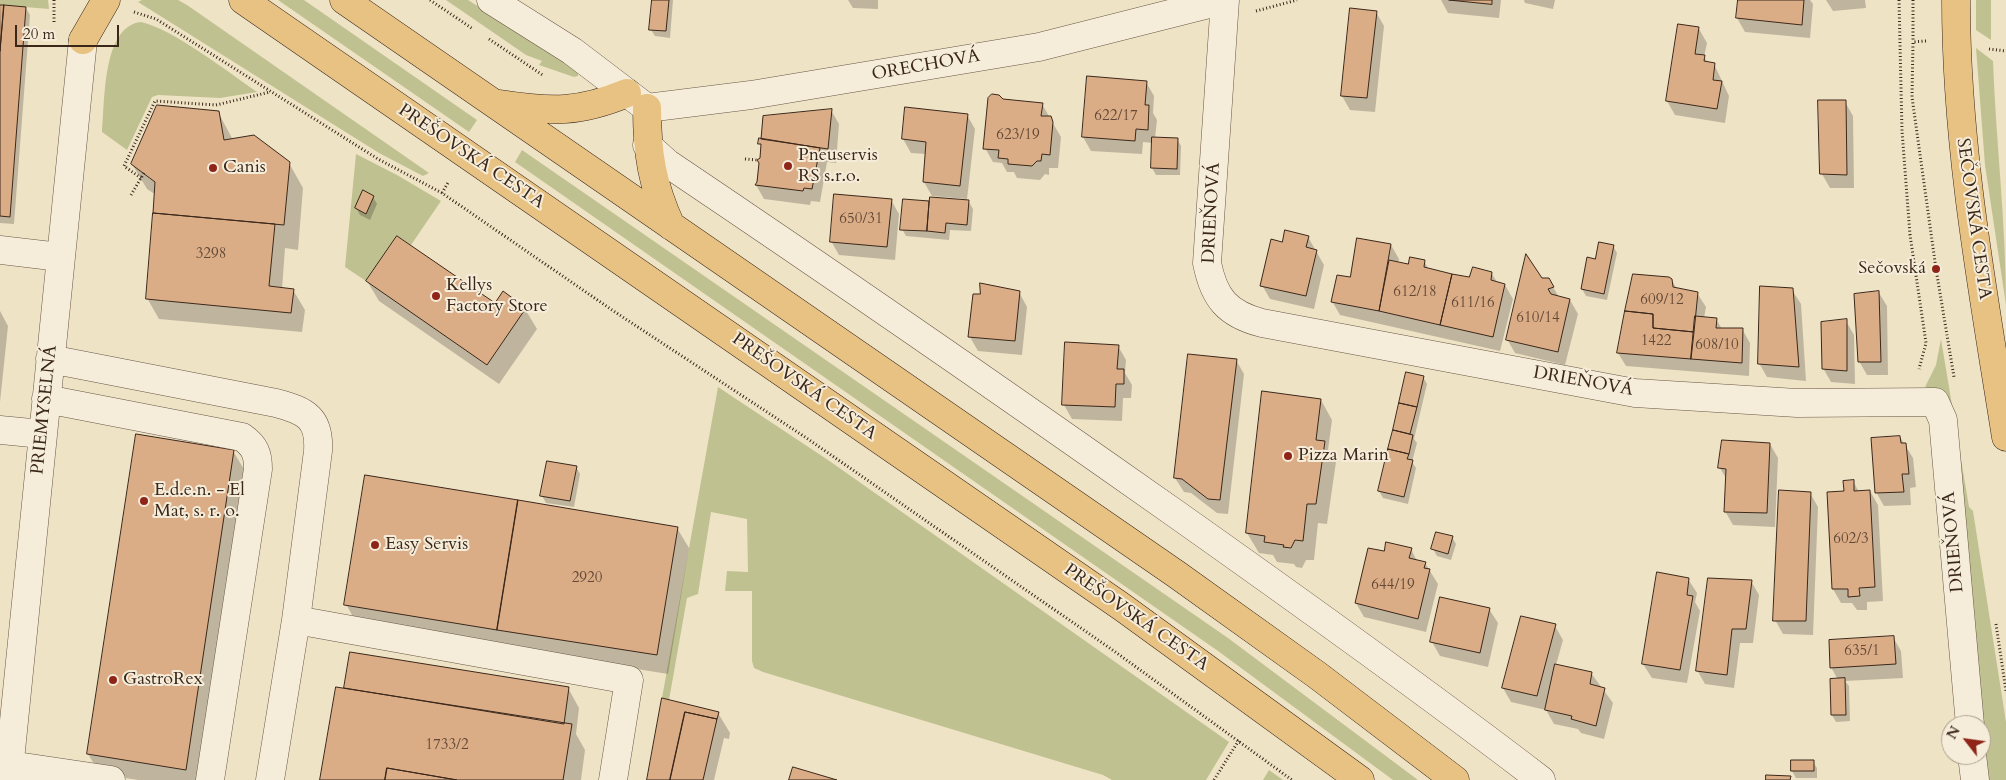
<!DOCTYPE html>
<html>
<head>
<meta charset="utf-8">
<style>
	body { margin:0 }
	#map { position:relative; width:2006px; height:780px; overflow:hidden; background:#efe3c6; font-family:Cardo,serif }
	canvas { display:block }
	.north { position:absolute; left:1941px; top:715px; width:50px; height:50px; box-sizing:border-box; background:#f5edda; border:1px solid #ab9e8d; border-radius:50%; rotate:300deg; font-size:14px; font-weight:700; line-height:20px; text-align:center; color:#3b271a }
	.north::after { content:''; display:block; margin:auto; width:18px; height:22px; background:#8f2418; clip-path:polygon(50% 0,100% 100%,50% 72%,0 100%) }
	.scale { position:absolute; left:15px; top:25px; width:104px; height:22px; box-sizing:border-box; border:2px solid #3b271a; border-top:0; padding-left:6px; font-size:15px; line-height:18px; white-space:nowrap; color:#3b271a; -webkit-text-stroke:4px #f5edda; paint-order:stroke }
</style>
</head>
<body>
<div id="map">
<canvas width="2006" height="780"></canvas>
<div class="north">N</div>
<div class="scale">20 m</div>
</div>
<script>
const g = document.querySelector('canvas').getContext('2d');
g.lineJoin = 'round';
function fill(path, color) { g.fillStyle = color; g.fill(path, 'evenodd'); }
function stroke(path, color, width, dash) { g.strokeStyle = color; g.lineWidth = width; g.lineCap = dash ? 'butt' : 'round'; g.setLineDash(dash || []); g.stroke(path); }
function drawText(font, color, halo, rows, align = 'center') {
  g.font = font + ' Cardo,serif'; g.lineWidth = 4; g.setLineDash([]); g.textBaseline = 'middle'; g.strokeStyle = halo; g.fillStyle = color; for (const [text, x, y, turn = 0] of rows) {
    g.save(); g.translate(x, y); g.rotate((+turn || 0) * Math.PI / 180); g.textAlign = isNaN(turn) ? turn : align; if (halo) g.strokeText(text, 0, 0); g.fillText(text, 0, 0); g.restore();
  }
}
fill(new Path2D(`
	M0,0H48L49,9L0,5Z
	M142,0H178L187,5L429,173L423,176L379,153L138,2Z
	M278,0H304L477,120L469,132Z
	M446,0H468L575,67L578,72V76L574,77L539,65L542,61L526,55Z
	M1976,0H1991V40L1976,30Z
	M141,22C173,29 228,72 257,92L220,98L158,95L152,97L127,150L102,132C105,102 102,26 141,22Z
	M1976,48L1993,61C1996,143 2006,223 2006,305L1985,165Z
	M522,150L1228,638L1418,780H1393L1218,651L515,162Z
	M356,154L397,175L441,201L411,245L397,236L366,281L345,267Z
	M1941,339L1969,507L1973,511L2006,722V780H1984L1981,725L1931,389L1925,387L1936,365Z
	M718,387L828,460L1229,742L1206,780H1112L1103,775L763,672L754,668L752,661V591H725L727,571L748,572L747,519L711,512L698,594L687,598L669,700L662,698Z
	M1269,770L1283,780H1263Z`), '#c0c190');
fill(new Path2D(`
	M653,0H673L670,38L655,36L651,30Z
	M848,0H878V9L853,8Z
	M1441,0H1501L1499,18L1448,13Z
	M1524,0H1555L1553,9L1525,3Z
	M1739,0H1810L1813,4L1810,38L1745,32L1737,18Z
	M1826,0H1865L1866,8L1833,11Z
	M0,6L26,8L30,15L14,224L0,223Z
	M1376,12L1384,26L1375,112L1350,110L1342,96Z
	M1699,29L1707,43L1704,57L1708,63L1714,64L1729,96L1725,123L1675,115L1667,101Z
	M1146,82L1154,96L1153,113L1157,120L1155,138L1177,139L1181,146L1180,175H1156L1152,168L1153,143L1143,142L1142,154L1091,151L1083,137Z
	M1002,100L1042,104L1058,132L1061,137L1058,168H1049V175L1045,174L1040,180L1017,178L1014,172H1007L1002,163L993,162L985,148Z
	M1845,102L1853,116L1854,188H1830L1822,174Z
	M831,110L839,124L836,163L827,162L820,202L811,201L810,205L764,199L756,185L762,147L760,144Z
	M218,112L233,140L289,163L303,188L298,250L285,248L282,289L293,290L305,310L302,332L159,319L147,298L156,195L147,189L132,164Z
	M967,115L975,129L967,199L932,196L924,182L927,154L911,153L903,139Z
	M373,197L377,204L370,220L360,215L356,208Z
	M891,200L899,214L895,260L839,255L831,241Z
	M904,200L969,202L973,209L971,231L950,230L949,240L906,236L902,229Z
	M1308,237L1324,265L1314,309L1270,299L1262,285L1283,243Z
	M1391,245L1399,259L1398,263L1409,265L1424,261L1429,270L1470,279L1492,274L1497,282L1505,285L1513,299L1500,351L1340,315L1332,301L1351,279Z
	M1613,246L1617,253L1607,300L1586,296L1582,289L1596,261Z
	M1541,279H1548L1559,297L1570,300L1578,314L1565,365L1515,353L1507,339Z
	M1671,279L1677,289L1697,293L1706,307L1704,318L1716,319L1722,329H1742L1750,343L1749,376L1626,366L1618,353Z
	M367,281L496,305L503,293L525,309L537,329L499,384L379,301Z
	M1792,290L1801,304L1806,381L1767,377L1759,363Z
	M1019,292L1027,307L1022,355L978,351L970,337Z
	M1879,293L1887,306L1888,375H1867L1859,361Z
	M0,311L8,326L0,402Z
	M1846,321L1854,335L1855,384L1831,382L1823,368Z
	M1118,346L1126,360L1125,373L1132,385L1131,398H1123L1122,421L1072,419L1064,405Z
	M1236,360L1244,374L1228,514L1217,513L1191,493L1184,492L1175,478Z
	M1407,373L1423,377L1427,384L1414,439L1417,443L1412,462L1416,468L1408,504L1383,498L1379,491Z
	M1321,400L1332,420L1328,450L1336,462L1327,524L1318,523L1314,560H1306L1302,568L1296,567L1294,564L1277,562L1273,555L1259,553L1247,533Z
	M1900,437L1913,458L1916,487L1910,488L1911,505L1884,506L1876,492Z
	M1770,444L1778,458L1775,527L1733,525L1725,511L1727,480L1720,468Z
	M233,451L245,471L198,780H138L100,774L88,754Z
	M576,467L580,474L574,507L546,503L542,496Z
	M1853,481L1859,492L1870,491L1878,505L1883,601L1867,602V610H1857L1852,603H1841L1833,589L1845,492Z
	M1810,493L1818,507L1813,635L1783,634L1775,620Z
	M677,528L689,548L668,674L357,624L346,604Z
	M1452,537L1456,544L1451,560L1437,556L1433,549Z
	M1411,549L1417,561L1425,563L1438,584L1426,632L1364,617L1356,603L1385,553Z
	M1688,579L1697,593L1695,602L1700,611L1687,683L1652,678L1643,664Z
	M1751,581L1759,595L1753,643H1740L1734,688L1705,684L1697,670Z
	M1489,609L1498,623L1488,667L1440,656L1432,642Z
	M1555,626L1563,640L1556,665L1591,673L1613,703L1604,739L1581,733L1578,729L1554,724L1546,710L1511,702L1503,688Z
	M1893,637L1901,651L1903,678L1845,681L1849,686L1850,721L1836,722L1832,715L1838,680L1831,667Z
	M351,654L568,688L579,708L576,734L585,750L581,780H321L345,690Z
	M718,713L730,733L729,739L724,738L714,780H648Z
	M1813,762L1817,768V778H1796L1792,771Z`), '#0003');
const building = new Path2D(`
	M652,0H669L666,31L649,30Z
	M1449,0H1492V4Z
	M1738,0H1804L1802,25L1736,18Z
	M0,5H4L0,51Z
	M4,5L26,7L10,217L0,216V51Z
	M1350,8L1377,11L1367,98L1341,96Z
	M1678,24L1699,27L1695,54L1705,55L1704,61L1715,63L1713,80L1722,81L1717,109L1666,101Z
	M1087,76L1147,81L1145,105H1149L1148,130L1136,129L1135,141L1082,137Z
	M992,94L999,95L1003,99L1043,103L1041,116H1051L1053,122L1050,155L1042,154L1041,161H1037L1032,166L1008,164V159L998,158L999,150L983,149L988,98Z
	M1818,100H1846L1847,175L1820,174Z
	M157,105L219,111L224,140L254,135L290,162L284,225L153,213L155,182L131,164Z
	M905,107L968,114L960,186L923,182L926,142L902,139Z
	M832,109L828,149L761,139L763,116Z
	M1152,137L1178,138L1177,169L1151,168Z
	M759,138L820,148L812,189L804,188L803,191L755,185L757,182L759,163L757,160L760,158L761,144H758Z
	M363,190L374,196L366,214L355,208Z
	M834,194L892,199L887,247L830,242Z
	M930,197L969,200L967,225L946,223L945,233L927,231Z
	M903,199L929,201L927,231L900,230Z
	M153,213L275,224L269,286L294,289L291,313L146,299Z
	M1285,230L1309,236L1306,247L1317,250L1306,296L1260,286L1271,239L1282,242Z
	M397,236L495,303L503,291L526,308L487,365L366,281Z
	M1357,238L1391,244L1379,311L1331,302L1337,275L1350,277Z
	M1599,242L1614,245L1604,294L1581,289L1587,257L1595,259Z
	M1526,254L1542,278H1549L1554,287L1548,289L1551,294L1570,299L1558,352L1506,340Z
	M1410,257L1425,260L1424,267L1452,274L1440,325L1379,311L1389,260L1408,264Z
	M1473,267L1492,272L1491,280L1505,284L1493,337L1440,325L1452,274L1469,277Z
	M1633,274L1669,277L1672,279L1673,287L1698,292L1694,332L1653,328V314L1625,311Z
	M980,283L1020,291L1015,341L968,337L973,294H980Z
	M1760,286L1793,288L1799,367L1758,364Z
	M1879,291L1881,362H1858L1854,294Z
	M1625,311L1653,314V328L1694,332L1691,359L1617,353Z
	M1695,316L1717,318L1716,328H1743L1742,363L1691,359Z
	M1847,319V371L1822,369L1821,322Z
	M1065,342L1119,345L1117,369H1124V384H1116L1115,407L1062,405Z
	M1188,354L1237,359L1220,500L1208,499L1182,479L1174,478Z
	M1406,372L1424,376L1417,407L1399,403Z
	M1262,391L1321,399L1316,440L1325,441L1316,504H1307L1303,541L1295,540L1291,548L1283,547L1284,545L1264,542L1265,536L1246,533Z
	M1399,403L1417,407L1410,434L1393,430Z
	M1393,430L1413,435L1409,454L1388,449Z
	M136,434L234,450L186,770L87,754Z
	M1900,436L1901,443H1906L1909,474H1902L1904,492L1875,493L1871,438Z
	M1722,440L1770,443L1767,513L1724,512L1726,469L1718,468Z
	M1388,449L1409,454L1407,459L1413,460L1404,497L1378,491Z
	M547,461L577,466L570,501L540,496Z
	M365,475L518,500L497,630L344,605Z
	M1854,480V491L1870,490L1875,587L1859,588L1860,596L1848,597V589H1832L1827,492L1844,491L1843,481Z
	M1779,490L1811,492L1806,621H1773Z
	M518,500L678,527L657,655L497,630Z
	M1436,532L1453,536L1448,554L1431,549Z
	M1386,542L1412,548L1409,558L1426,562L1424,568L1430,569L1418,619L1355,603L1368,548L1384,551Z
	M1657,572L1689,578L1687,595L1693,596L1680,670L1642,664Z
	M1708,578L1752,580L1746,629H1732L1727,675L1696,671Z
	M1440,597L1490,608L1480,653L1430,642Z
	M1521,616L1556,624L1537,696L1502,688Z
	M1894,636L1896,664L1830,668L1829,640Z
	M350,652L569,687L564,724L344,688Z
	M1555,664L1592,672L1590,684L1605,688L1596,726L1571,719L1572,716L1545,710Z
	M1845,678L1846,715H1831L1830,679Z
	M336,687L572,724L563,780H457L387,768L385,780H320Z
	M662,698L719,712L717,719L685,712L670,780H647Z
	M685,712L717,719L703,780H670Z
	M1791,760H1814V771H1791Z
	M793,767L837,780H789Z
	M387,768L457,780H385Z
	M1766,775L1791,776L1790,780H1766Z`);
fill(building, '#daad87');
stroke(building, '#3b271a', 1);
const minor = new Path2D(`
	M491,0L572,51L647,108L751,95L1039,47L1225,0
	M1225,0L1207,263C1214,298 1227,314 1262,323L1635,393L1797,403L1935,402L1943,420L1970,725
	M647,145L667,163C838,278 1007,395 1176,514C1299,601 1421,688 1541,780
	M0,250L60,257
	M50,359L276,403C306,411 320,418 318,451L296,620L270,780
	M46,399L242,437C255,446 258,454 258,469L210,780
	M0,430L42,434
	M296,620L629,680L613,780
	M1972,755L1975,780
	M10,765L111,780
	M8,780L83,40`);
const major = new Path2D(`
	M1956,0C1956,148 1983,292 2006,437`);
const highway = new Path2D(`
	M243,0L1122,607L1360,780
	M344,0L1176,574L1317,675L1455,780
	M83,40L106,0
	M500,104C551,112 579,113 627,93
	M647,108C647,153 652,185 671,226`);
stroke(minor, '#685645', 29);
stroke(major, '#3b271a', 29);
stroke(highway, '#3b271a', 29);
stroke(new Path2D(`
	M54,0V24
	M430,0L473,29
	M1899,0L1902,131L1910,235L1926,343L1919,369
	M1913,0V42
	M1256,11L1297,0
	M134,12L156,19L378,159L442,193L612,310L808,439L1114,651L1292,780
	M489,39L544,76
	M1926,41L1913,42L1912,97L1936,269L1954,377
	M1989,49L2006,51
	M745,159L757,160
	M141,178L124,166L155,101L216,105L270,92
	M442,193L449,181
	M131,195L144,173
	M1996,624L2006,691
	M1214,780L1239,740`), '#3b271a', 3, [1, 2.5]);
stroke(minor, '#f5edda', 28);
stroke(major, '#e8c283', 28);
stroke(highway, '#e8c283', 28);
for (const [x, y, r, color] of [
	[788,166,5,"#8f2418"],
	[213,168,5,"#8f2418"],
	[1936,269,5,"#8f2418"],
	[436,296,5,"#8f2418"],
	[1288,456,5,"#8f2418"],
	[144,501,5,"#8f2418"],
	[375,545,5,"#8f2418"],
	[113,680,5,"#8f2418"]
]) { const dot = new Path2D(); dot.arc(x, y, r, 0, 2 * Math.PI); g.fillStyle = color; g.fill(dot); stroke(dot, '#f5edda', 2); }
drawText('15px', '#634835', null, [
	["622/17",1116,117],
	["623/19",1018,136],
	["650/31",861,220],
	["3298",211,255],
	["612/18",1415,293],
	["609/12",1662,301],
	["611/16",1473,304],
	["610/14",1538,319],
	["1422",1656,342],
	["608/10",1717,346],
	["602/3",1851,540],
	["2920",587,579],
	["644/19",1393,586],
	["635/1",1862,652],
	["1733/2",447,746]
]);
drawText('18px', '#3b271a', '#f5edda', [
	["ORECHOVÁ",926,66,-10],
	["PREŠOVSKÁ CESTA",471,157,34],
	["DRIEŇOVÁ",1212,213,-87],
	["SEČOVSKÁ CESTA",1973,219,82],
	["DRIEŇOVÁ",1583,382,10],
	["PREŠOVSKÁ CESTA",804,387,35],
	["PRIEMYSELNÁ",45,410,-84],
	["DRIEŇOVÁ",1954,542,-95],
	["PREŠOVSKÁ CESTA",1136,618,35]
]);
drawText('18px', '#3b271a', '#f5edda', [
	["Pneuservis",798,156],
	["RS s.r.o.",798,177],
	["Canis",223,168],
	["Sečovská",1926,269,"right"],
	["Kellys",446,286],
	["Factory Store",446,307],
	["Pizza Marin",1298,456],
	["E.d.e.n. - El",154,491],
	["Mat, s. r. o.",154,512],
	["Easy Servis",385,545],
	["GastroRex",123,680]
], 'left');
</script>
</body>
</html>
